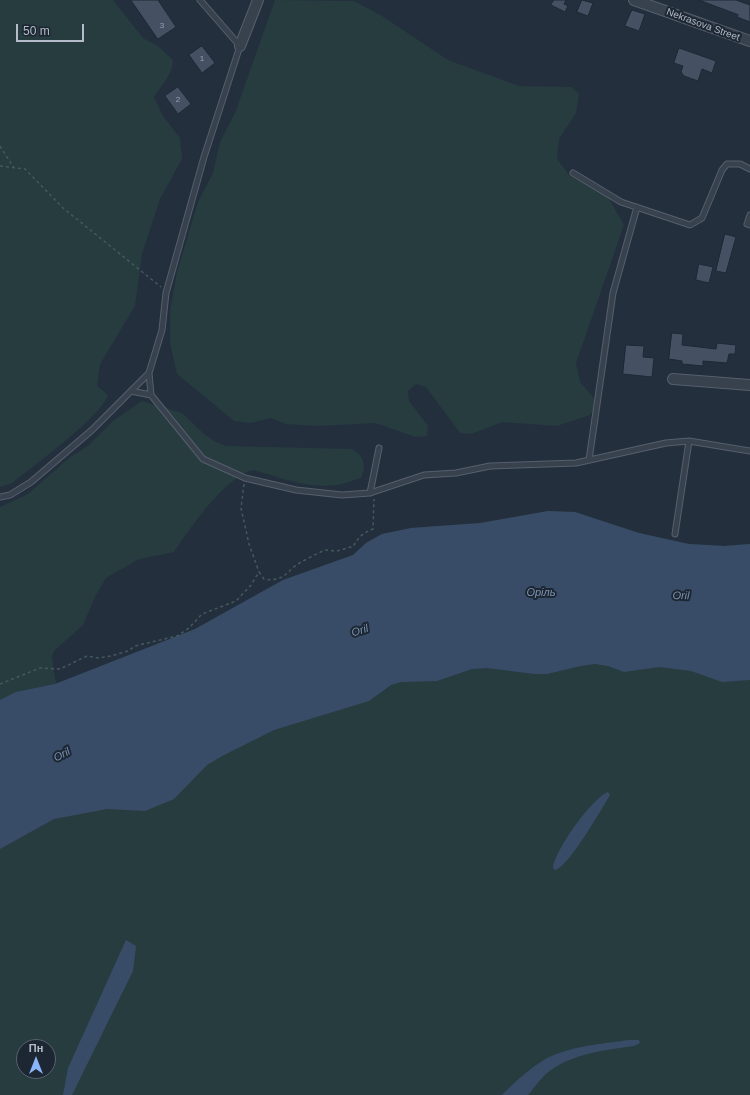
<!DOCTYPE html>
<html>
<head>
<meta charset="utf-8">
<style>
	body { margin:0 }
	#map { position:relative; width:750px; height:1095px; overflow:hidden; background:#242f3e; font-family:Helvetica,sans-serif }
	canvas { display:block }
	.north { position:absolute; left:16px; top:1039px; width:40px; height:40px; box-sizing:border-box; background:#1d2633; border:1px solid #59626f; border-radius:50%; rotate:0deg; font-size:11px; font-weight:700; line-height:16px; text-align:center; color:#b4bcc9 }
	.north::after { content:''; display:block; margin:auto; width:14px; height:18px; background:#8ab4f8; clip-path:polygon(50% 0,100% 100%,50% 72%,0 100%) }
	.scale { position:absolute; left:16px; top:24px; width:68px; height:18px; box-sizing:border-box; border:2px solid #b4bcc9; border-top:0; padding-left:5px; font-size:12px; line-height:14px; white-space:nowrap; color:#b4bcc9; -webkit-text-stroke:3px #1d2633; paint-order:stroke }
</style>
</head>
<body>
<div id="map">
<canvas width="750" height="1095"></canvas>
<div class="north">Пн</div>
<div class="scale">50 m</div>
</div>
<script>
const g = document.querySelector('canvas').getContext('2d');
g.lineJoin = 'round';
function fill(path, color) { g.fillStyle = color; g.fill(path, 'evenodd'); }
function stroke(path, color, width, dash) { g.strokeStyle = color; g.lineWidth = width; g.lineCap = dash ? 'butt' : 'round'; g.setLineDash(dash || []); g.stroke(path); }
function drawText(font, color, halo, rows, align = 'center') {
  g.font = font + ' Helvetica,sans-serif'; g.lineWidth = 4; g.setLineDash([]); g.textBaseline = 'middle'; g.strokeStyle = halo; g.fillStyle = color; for (const [text, x, y, turn = 0] of rows) {
    g.save(); g.translate(x, y); g.rotate((+turn || 0) * Math.PI / 180); g.textAlign = isNaN(turn) ? turn : align; if (halo) g.strokeText(text, 0, 0); g.fillText(text, 0, 0); g.restore();
  }
}
fill(new Path2D(`
	M0,0H113L143,38L158,46L173,60C173,74 161,86 154,97L163,116L180,138L182,159L160,199L142,254L135,306L100,364L97,386L108,395C102,416 32,467 12,483L0,487Z
	M275,0L354,1L382,16L448,60L519,86L572,87L579,94L576,113L559,139L557,159L570,176L605,192L624,225L576,363L580,382L593,397L595,407L590,415L557,426L502,422L471,434L460,433L426,387L416,384L408,391L409,401L428,426L427,436L416,437L375,423L318,426L286,424L271,418L250,423L234,421L177,374L170,343V311L177,272L198,202L213,173L220,142L235,113Z
	M142,401L182,413L203,433L214,441L226,446L352,449C364,455 367,467 361,478C353,480 345,484 337,485C308,489 281,478 254,470C227,474 189,530 174,552L139,559L106,578L95,597L83,625L55,650L52,657L56,684L195,629L283,580L353,555L366,543L382,534L411,528L480,523L548,511L575,512L639,533L689,544L724,546L750,544V1095H0V507L28,494L70,457L88,446L113,421ZM24,1047H48V1071H24Z`), '#263c3f');
fill(new Path2D(`
	M548,511L575,512L639,533L689,544L724,546L750,544V680L722,682L691,671L659,667L624,672L608,666L595,664L581,666L547,674H534L487,668L472,669L437,681L401,682L391,685L369,701L274,730L224,755L207,765L174,799L145,811L107,809L54,819L0,849V700L16,692L55,684L195,629L283,580L353,555L366,543L382,534L411,528L480,523Z
	M608,792L610,795C602,808 568,868 555,870L553,868C555,850 592,798 608,792Z
	M126,940L136,946L133,971L72,1095H63L68,1068Z
	M628,1040H639L640,1043L634,1046C606,1050 575,1053 551,1070C542,1076 535,1087 528,1095H502C516,1081 530,1068 547,1058C571,1046 602,1044 628,1040Z`), '#394c67');
const building = new Path2D(`
	M131,0H158L176,27L158,39Z
	M554,0H566L564,4L568,6L565,12L551,5Z
	M582,0L593,3L588,16L577,12Z
	M699,0H736L750,5V22L737,17L738,15Z
	M632,10L645,14L639,31L625,26Z
	M202,46L215,63L202,73L189,55Z
	M679,48L716,61L712,73L702,69L698,81L684,76L681,72L683,66L674,63Z
	M178,87L191,104L178,114L165,96Z
	M725,234L736,237L726,273L716,271Z
	M699,264L713,267L709,283L696,280Z
	M672,333L683,334L682,345L716,349L717,343L736,345L735,354H729L727,363L703,361V366L682,364V361L669,359Z
	M626,345L644,346L643,357L654,358L652,377L623,374Z`);
fill(building, '#455162');
stroke(building, '#1f2835', 1);
const lane = new Path2D(`
	M573,173L621,202L690,225L702,218L722,170L727,164H740L750,169
	M750,215L747,224L750,225
	M149,373L151,395
	M131,391L151,395L203,459L245,478L296,490L342,495L370,493L424,475L456,473L490,466L576,463L666,443L689,441L750,451
	M589,460L613,293L637,207
	M370,493L379,448
	M0,497L10,495L31,482L92,430L149,373L162,330L166,293L204,157L240,46L200,0
	M675,534L689,441`);
const street = new Path2D(`
	M634,0L750,41
	M240,46L258,0
	M673,379L750,385`);
stroke(lane, '#565f6c', 7);
stroke(street, '#565f6c', 12);
stroke(new Path2D(`
	M0,146L14,168
	M0,166L25,169L63,208L161,287
	M244,484L241,508L249,544L259,572
	M0,684L40,668L60,669L87,656L99,658L111,656L128,651L135,646L177,636L189,628L202,614L236,601L251,585L259,572L264,579C280,582 285,575 296,565C299,563 318,553 323,551C327,549 331,551 335,551C342,551 346,547 353,547C358,537 363,533 373,529L374,499`), '#44595c', 1.5, [3, 3]);
stroke(lane, '#38414e', 5);
stroke(street, '#38414e', 10);
drawText('8px', '#98a1af', null, [
	["3",162,26],
	["1",202,59],
	["2",178,100]
]);
drawText('10px', '#b4bcc9', '#1d2633', [
	["Nekrasova Street",703,25,20]
]);
drawText('italic 11px', '#7c92b1', '#1d2633', [
	["Орiль",541,593],
	["Oril",681,596,1],
	["Oril",360,631,-18],
	["Oril",62,755,-28]
]);
</script>
</body>
</html>
